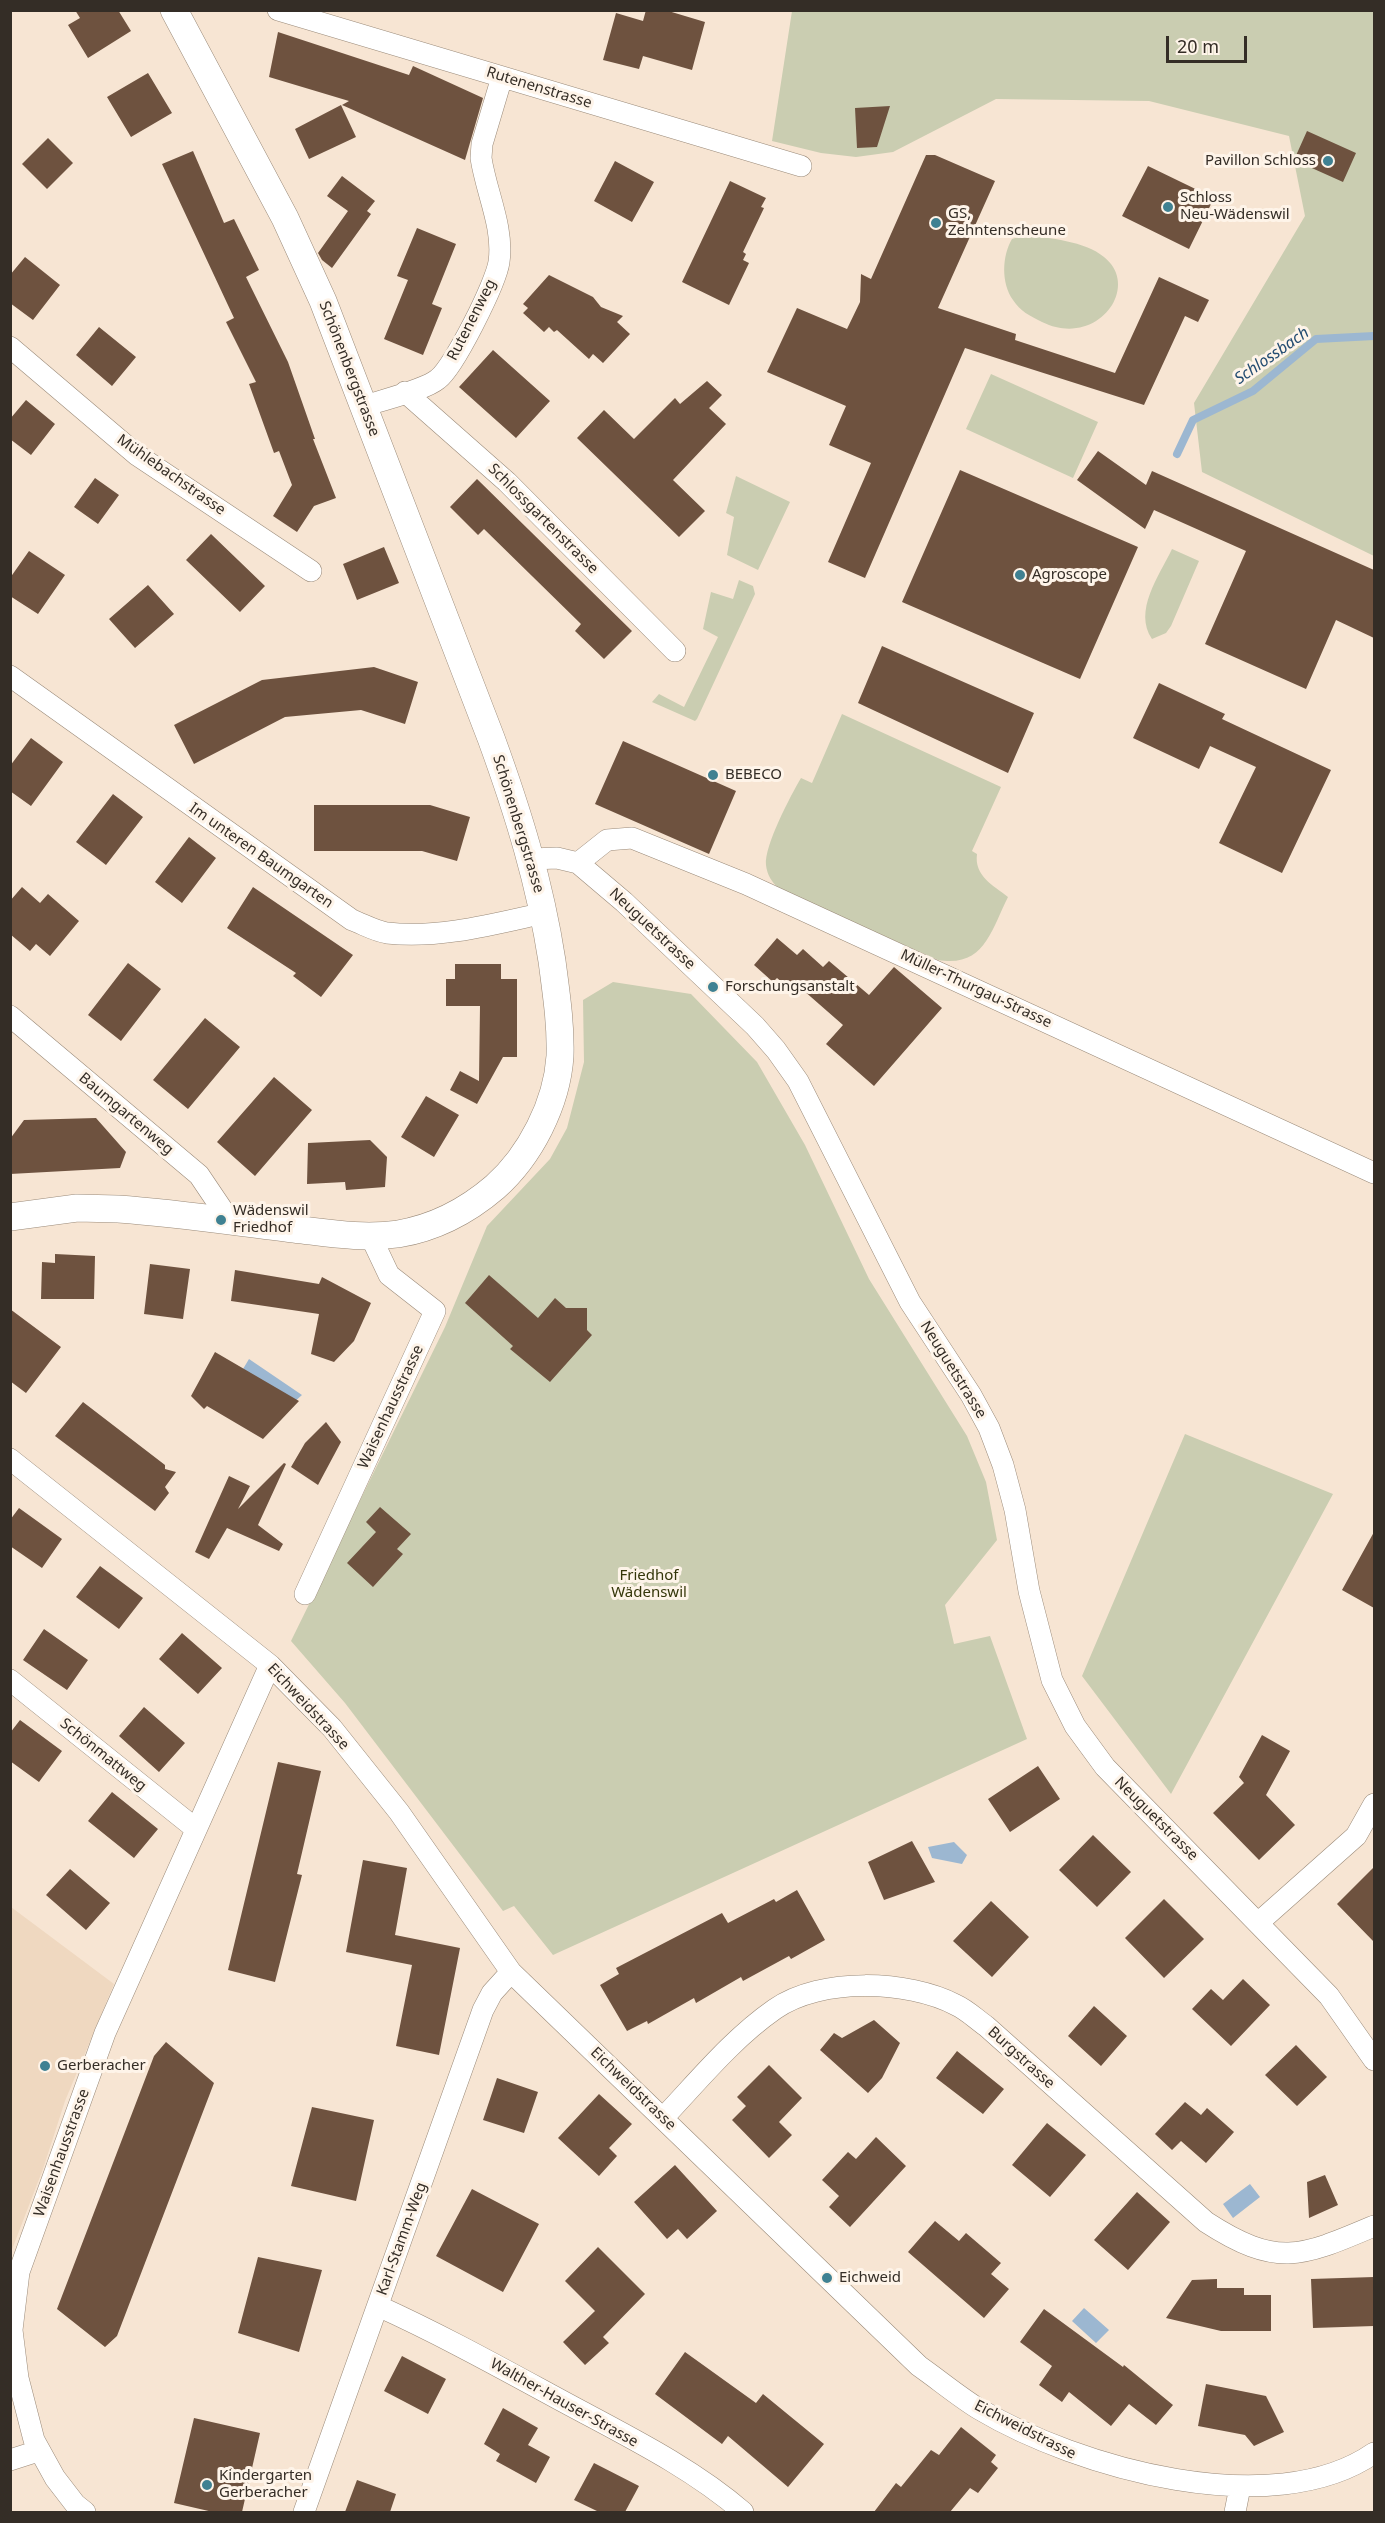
<!DOCTYPE html>
<html>
<head>
<meta charset="utf-8">
<style>
	body { margin:0 }
	#map { position:relative; width:1385px; height:2523px; overflow:hidden; background:#f7e5d3; font-family:"Noto Sans",sans-serif }
	canvas { display:block }
	.frame { position:absolute; inset:0; border:12px solid #342d26; pointer-events:none }
	.scale { position:absolute; left:1166px; top:36px; width:81px; height:27px; box-sizing:border-box; border:3px solid #342d26; border-top:0; padding-left:8px; font-size:18px; line-height:21px; white-space:nowrap; color:#342d26; -webkit-text-stroke:4px #fef4e9; paint-order:stroke }
</style>
</head>
<body>
<div id="map">
<canvas width="1385" height="2523"></canvas>
<div class="frame"></div>
<div class="scale">20 m</div>
</div>
<script>
const g = document.querySelector('canvas').getContext('2d');
g.lineJoin = 'round';
function fill(path, color) { g.fillStyle = color; g.fill(path, 'evenodd'); }
function stroke(path, color, width, dash) { g.strokeStyle = color; g.lineWidth = width; g.lineCap = dash ? 'butt' : 'round'; g.setLineDash(dash || []); g.stroke(path); }
function drawText(font, color, halo, rows, align = 'center') {
  g.font = font + ' "Noto Sans",sans-serif'; g.lineWidth = 6; g.setLineDash([]); g.textBaseline = 'middle'; g.strokeStyle = halo; g.fillStyle = color; for (const [text, x, y, turn = 0] of rows) {
    g.save(); g.translate(x, y); g.rotate((+turn || 0) * Math.PI / 180); g.textAlign = isNaN(turn) ? turn : align; if (halo) g.strokeText(text, 0, 0); g.fillText(text, 0, 0); g.restore();
  }
}
fill(new Path2D(`
	M11,1907L114,1984L65,2101L43,2169L11,2252Z`), '#efd8c0');
fill(new Path2D(`
	M792,11H1374V556L1202,472L1194,403L1305,216L1289,136L1149,101L996,99L893,152L856,157L821,153L772,141Z
	M1025,235C1049,238 1085,241 1104,257C1142,287 1097,349 1042,322C1030,316 1020,311 1013,300C1001,283 1002,256 1012,239Z
	M991,374L1098,422L1073,478L966,429Z
	M736,476L790,502L758,570L727,555L734,517L726,513Z
	M1172,549L1199,561L1171,626L1166,633L1152,639C1133,611 1159,576 1172,549Z
	M739,580L753,586L755,594L697,719L695,721L652,702L659,694L684,707L718,637L703,629L711,592L733,599Z
	M842,714L1001,787L972,851L977,854C974,876 993,885 1008,897C991,931 984,968 938,960L779,889C772,882 767,875 766,865C764,846 791,795 801,778L812,783Z
	M613,982L691,994L757,1062L805,1145L869,1279L967,1436L986,1482L997,1540L945,1605L954,1644L990,1636L1027,1739L553,1955L514,1906L503,1911L345,1703L291,1641L445,1327L487,1226L550,1159L567,1128L584,1062L583,1000Z
	M1185,1434L1333,1494L1171,1794L1082,1676Z`), '#cacdb1');
fill(new Path2D(`
	M249,1359L302,1395L293,1403L243,1369Z
	M954,1842L967,1855L962,1864L932,1858L928,1847Z
	M1250,2184L1260,2197L1233,2218L1223,2204Z
	M1084,2308L1109,2330L1096,2343L1072,2321Z`), '#9cb7d1');
stroke(new Path2D(`
	M1177,454L1193,420L1253,391L1316,339L1374,336`), '#9cb7d1', 8);
fill(new Path2D(`
	M75,10H118L131,31L88,58L68,25L80,18Z
	M646,10H665L705,22L692,70L643,56L639,69L603,60L616,13L643,21Z
	M278,32L409,75L413,66L483,98L465,160L342,105L349,101L269,77Z
	M148,73L172,113L131,137L107,97Z
	M341,105L356,137L309,159L295,129Z
	M890,106L877,147L857,148L855,108Z
	M1307,131L1356,153L1343,182L1294,160Z
	M48,138L73,163L47,189L22,164Z
	M193,151L224,223L234,219L259,270L246,277L288,362L315,439H313L336,498L314,506L297,532L273,516L292,485L279,451L274,453L249,384L256,382L226,322L234,318L162,164Z
	M926,155H935L995,181L938,308L1016,334L1015,340L1115,373L1159,277L1209,300L1198,322L1185,316L1144,405L965,348L865,578L828,562L871,463L829,445L846,406L767,372L797,308L847,329L860,302L861,274L871,279Z
	M615,161L654,182L632,222L594,201Z
	M1148,166L1214,198L1189,249L1122,216Z
	M342,176L375,201L367,211L371,214L332,268L322,260L318,253L348,211L327,196Z
	M730,181L766,198L761,207L764,208L743,252L746,254L743,260L749,263L729,305L682,282Z
	M417,228L456,244L432,304L442,308L423,355L384,339L408,280L397,276Z
	M25,257L60,285L33,320L10,303V275Z
	M549,275L593,297L601,307L623,316L617,322L630,334L603,363L593,354L589,359L557,330L554,332L549,327L544,332L523,313L528,308L523,304Z
	M99,327L136,357L112,386L76,355Z
	M493,350L550,401L516,438L459,387Z
	M707,381L722,395L709,408L726,424L673,480L705,511L679,537L577,438L604,410L634,439L675,398L680,404Z
	M26,400L55,424L31,455L10,439V419Z
	M1098,451L1146,485L1152,471L1374,570V638L1336,620L1306,689L1205,644L1246,551L1154,510L1145,529L1077,480Z
	M960,470L1138,547L1080,679L902,602Z
	M95,478L119,495L98,524L74,507Z
	M477,479L632,631L604,659L575,631L581,624L484,529L478,535L450,507Z
	M211,534L265,586L240,612L186,560Z
	M384,547L399,583L357,600L343,564Z
	M29,551L65,575L38,614L10,596V578Z
	M148,585L174,614L135,648L109,619Z
	M882,646L1034,713L1008,773L858,703Z
	M374,667L418,682L405,724L361,710L285,717L194,764L174,725L262,680Z
	M1159,683L1225,714L1222,719L1331,770L1282,873L1219,843L1256,767L1210,746L1199,769L1133,738Z
	M31,738L63,762L31,806L10,791V766Z
	M623,741L736,791L709,854L595,804Z
	M113,794L143,817L106,865L76,842Z
	M314,805H430L470,817L457,861L422,851H314Z
	M189,837L216,858L182,903L155,882Z
	M22,887L40,903L48,894L79,921L50,956L36,944L30,951L10,934V901Z
	M253,887L353,955L321,997L293,976L296,973L227,928Z
	M777,938L797,955L803,949L823,967L829,961L869,995L894,967L942,1008L874,1086L826,1044L843,1025L803,990L798,996L777,978L773,982L754,965Z
	M128,963L161,989L121,1041L88,1015Z
	M455,964H501V979H517V1057H503L477,1104L450,1090L460,1071L479,1081L480,1006H446V979H455Z
	M205,1018L240,1047L188,1109L153,1080Z
	M274,1077L312,1110L255,1176L217,1142Z
	M426,1096L459,1115L434,1157L401,1137Z
	M96,1118L126,1152L120,1168L10,1174V1139L24,1120Z
	M370,1140L387,1157L385,1187L346,1190L345,1182L307,1184L308,1143Z
	M55,1254L95,1256L94,1299H41L42,1262L55,1263Z
	M150,1264L190,1269L183,1319L144,1314Z
	M235,1270L319,1284L322,1277L371,1303L354,1341L334,1362L311,1354L319,1314L231,1301Z
	M489,1275L538,1318L555,1298L566,1308H587V1330L592,1335L550,1382L510,1349L513,1346L465,1303Z
	M10,1309L61,1347L26,1393L10,1381Z
	M215,1352L299,1401L263,1439L207,1406L204,1409L191,1396Z
	M83,1402L165,1465V1469L176,1472L165,1487L169,1493L155,1511L55,1436Z
	M326,1422L341,1442L318,1485L291,1467L305,1443Z
	M284,1463L286,1464L258,1525L283,1544L279,1551L227,1528L209,1559L195,1552L229,1476L250,1486L238,1509Z
	M380,1507L411,1534L397,1549L403,1554L373,1587L347,1563L376,1532L366,1522Z
	M19,1508L62,1539L42,1568L10,1546V1520Z
	M1374,1532V1608L1342,1590Z
	M100,1566L143,1598L119,1629L76,1597Z
	M44,1629L88,1660L67,1690L23,1660Z
	M182,1633L222,1668L198,1694L159,1659Z
	M144,1707L185,1743L159,1772L119,1736Z
	M20,1720L62,1751L39,1782L10,1761V1733Z
	M1262,1735L1290,1751L1266,1795L1295,1825L1259,1860L1213,1813L1244,1783L1239,1777Z
	M278,1762L321,1771L297,1874L302,1875L275,1982L228,1970Z
	M1038,1766L1060,1799L1010,1832L988,1799Z
	M112,1792L158,1829L134,1858L88,1821Z
	M1093,1835L1131,1872L1097,1907L1059,1870Z
	M912,1841L935,1882L884,1900L868,1862Z
	M363,1860L407,1868L395,1935L460,1948L439,2055L396,2046L412,1965L346,1952Z
	M1374,1867V1942L1337,1904Z
	M70,1869L110,1903L86,1930L46,1895Z
	M797,1890L825,1940L791,1959L789,1956L743,1981L741,1977L696,2003L694,1998L648,2024L647,2021L627,2031L600,1985L619,1974L616,1968L722,1913L728,1923L774,1899L776,1902Z
	M1164,1899L1204,1939L1164,1978L1125,1938Z
	M991,1901L1029,1937L992,1977L953,1941Z
	M1243,1979L1270,2005L1231,2046L1192,2009L1211,1989L1223,2000Z
	M1094,2006L1127,2036L1101,2066L1068,2036Z
	M874,2020L900,2043L882,2078L868,2093L820,2050L834,2033L842,2038Z
	M166,2042L214,2083L117,2336L105,2347L57,2309L154,2056Z
	M1296,2045L1327,2077L1297,2106L1265,2075Z
	M957,2051L1004,2089L983,2114L936,2078Z
	M769,2065L802,2098L779,2122L792,2135L769,2158L732,2120L746,2106L737,2097Z
	M497,2078L538,2092L524,2133L483,2120Z
	M599,2094L632,2124L609,2148L617,2156L599,2176L558,2138Z
	M1185,2102L1201,2115L1207,2108L1234,2132L1206,2163L1181,2141L1172,2150L1155,2134Z
	M312,2107L374,2120L356,2201L291,2186Z
	M1047,2123L1086,2155L1050,2197L1012,2165Z
	M876,2137L906,2166L850,2227L829,2207L839,2196L822,2180L848,2152L856,2159Z
	M675,2165L717,2211L687,2239L678,2229L667,2239L634,2202Z
	M1325,2175L1338,2205L1309,2218L1307,2182Z
	M472,2189L539,2224L503,2292L436,2256Z
	M1137,2192L1170,2222L1128,2270L1094,2240Z
	M935,2221L959,2241L966,2233L1001,2263L991,2274L1009,2289L984,2318L908,2252Z
	M598,2247L645,2294L603,2337L609,2343L585,2365L563,2342L595,2311L565,2281Z
	M258,2257L322,2270L299,2352L238,2333Z
	M1374,2277V2326L1313,2328L1311,2279Z
	M1217,2279V2288H1244V2295H1271V2331H1221L1166,2318L1192,2280Z
	M1044,2309L1123,2367L1124,2365L1173,2405L1156,2425L1129,2404L1111,2426L1069,2392L1062,2402L1039,2385L1052,2366L1020,2342Z
	M685,2352L756,2403L763,2394L824,2444L788,2487L728,2436L722,2444L655,2394Z
	M402,2356L446,2379L428,2414L384,2391Z
	M1206,2384L1266,2396L1284,2432L1254,2446L1245,2435L1198,2426Z
	M503,2408L538,2428L528,2445L550,2457L536,2483L496,2461L500,2454L484,2444Z
	M194,2418L260,2433L242,2512H213L174,2503Z
	M961,2427L996,2455L991,2462L998,2468L978,2493L970,2488L950,2512H874L896,2483L901,2487L931,2450L939,2455Z
	M594,2463L639,2486L625,2512H599L574,2500Z
	M357,2480L396,2494L390,2512H345Z`), '#6e523f');
const minor = new Path2D(`
	M278,10L801,166
	M10,347L137,455L311,571
	M405,392L507,482L675,651
	M365,406C382,400 425,390 438,379C454,367 496,283 499,262C504,227 486,192 481,158L482,144L502,77
	M10,676L352,920C363,924 375,931 387,933C439,939 494,924 544,913
	M532,859L557,858L578,863L624,902L755,1026L776,1050L798,1081L910,1302L971,1395L989,1428L1003,1465L1015,1510L1029,1591L1052,1680L1075,1726L1105,1767L1329,1996L1374,2060
	M578,863L607,840L632,838L746,884L1374,1173
	M10,1016L199,1175L230,1221
	M10,1459L270,1665L332,1728L399,1812L511,1972L919,2366C939,2380 958,2396 979,2409C1078,2468 1273,2523 1374,2453
	M305,1594L435,1311L389,1275L371,1237
	M10,1680L196,1829
	M1258,1923L1356,1836L1374,1804
	M663,2118C699,2080 732,2039 775,2009C821,1977 908,1980 956,2005C967,2010 976,2019 986,2026L1206,2222C1277,2268 1301,2257 1374,2226
	M378,2306C442,2335 503,2369 564,2402C625,2435 691,2467 743,2512
	M10,2460L38,2451
	M85,2512L75,2504L55,2478L34,2440L18,2378L12,2330L19,2272L105,2033L270,1665
	M304,2512L483,2010L492,1993L511,1972
	M1235,2512L1239,2492`);
const tertiary = new Path2D(`
	M10,1217L77,1208L118,1209C176,1213 235,1222 294,1229C329,1233 362,1239 398,1234C434,1228 467,1211 495,1187C530,1156 557,1104 560,1056C561,1024 556,992 552,961C540,883 518,812 491,738L323,301L285,218L174,10`);
stroke(minor, '#9a8a79', 22);
stroke(tertiary, '#9a8a79', 28);
stroke(minor, '#fff', 21);
stroke(tertiary, '#fff', 27);
for (const [x, y, r, color] of [
	[1328,161,6,"#3f8192"],
	[1168,207,6,"#3f8192"],
	[936,223,6,"#3f8192"],
	[1020,575,6,"#3f8192"],
	[713,775,6,"#3f8192"],
	[713,987,6,"#3f8192"],
	[221,1220,6,"#3f8192"],
	[45,2066,6,"#3f8192"],
	[827,2278,6,"#3f8192"],
	[207,2485,6,"#3f8192"]
]) { const dot = new Path2D(); dot.arc(x, y, r, 0, 2 * Math.PI); g.fillStyle = color; g.fill(dot); stroke(dot, '#fef4e9', 2); }
drawText('15px', '#342d26', '#fef4e9', [
	["Rutenenstrasse",539,88,17],
	["Rutenenweg",472,320,-63],
	["Schönenbergstrasse",349,369,69],
	["Mühlebachstrasse",171,475,35],
	["Schlossgartenstrasse",543,519,45],
	["Schönenbergstrasse",518,824,73],
	["Im unteren Baumgarten",261,856,35],
	["Neuguetstrasse",652,929,43],
	["Müller-Thurgau-Strasse",976,989,25],
	["Baumgartenweg",126,1114,40],
	["Neuguetstrasse",953,1370,58],
	["Waisenhausstrasse",391,1407,-65],
	["Eichweidstrasse",308,1707,47],
	["Schönmattweg",103,1755,39],
	["Neuguetstrasse",1156,1819,45],
	["Burgstrasse",1021,2058,42],
	["Eichweidstrasse",633,2089,44],
	["Waisenhausstrasse",62,2153,-70],
	["Karl-Stamm-Weg",402,2239,-70],
	["Walther-Hauser-Strasse",564,2403,29],
	["Eichweidstrasse",1025,2430,27]
]);
drawText('15px', '#342d26', '#fef4e9', [
	["Pavillon Schloss",1316,161,"right"],
	["Schloss",1180,198],
	["Neu-Wädenswil",1180,215],
	["GS,",948,214],
	["Zehntenscheune",948,231],
	["Agroscope",1032,575],
	["BEBECO",725,775],
	["Forschungsanstalt",725,987],
	["Wädenswil",233,1211],
	["Friedhof",233,1228],
	["Gerberacher",57,2066],
	["Eichweid",839,2278],
	["Kindergarten",219,2476],
	["Gerberacher",219,2493]
], 'left');
drawText('15px', '#343609', '#fef4e9', [
	["Friedhof",649,1576],
	["Wädenswil",649,1593]
]);
drawText('italic 16px', '#234c71', '#fef4e9', [
	["Schlossbach",1272,356,-35]
]);
</script>
</body>
</html>
